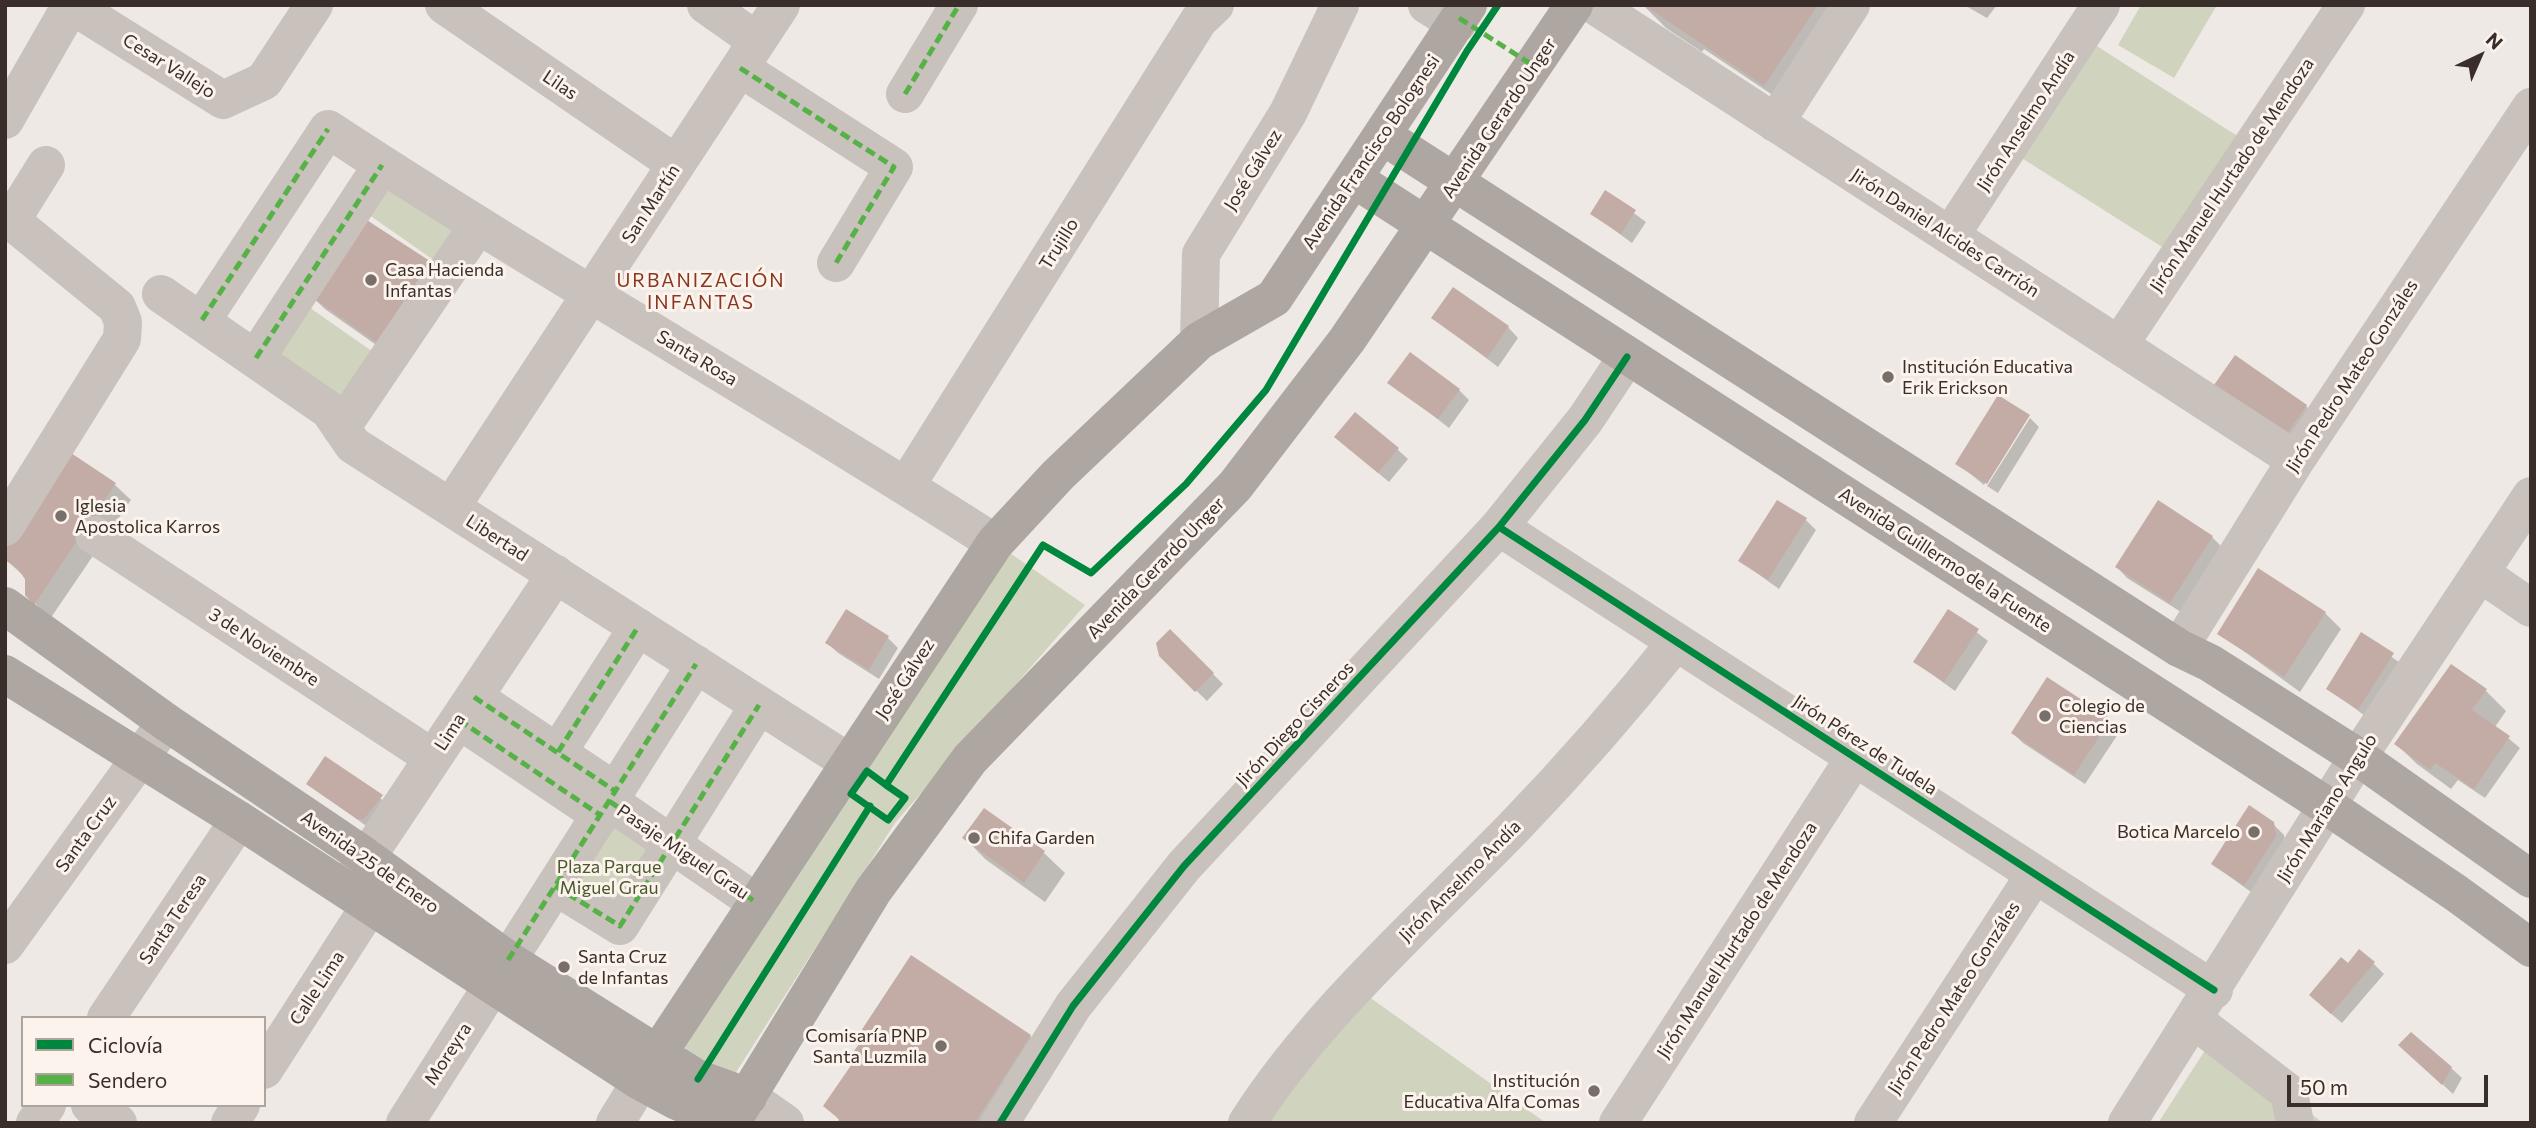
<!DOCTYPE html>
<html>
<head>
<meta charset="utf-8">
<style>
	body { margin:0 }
	#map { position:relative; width:2536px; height:1128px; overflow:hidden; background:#eee9e4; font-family:Commissioner,sans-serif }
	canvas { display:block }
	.frame { position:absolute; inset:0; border:7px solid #392e2a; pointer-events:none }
	.legend { position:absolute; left:21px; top:1016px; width:245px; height:91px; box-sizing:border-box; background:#fbf3ec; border:2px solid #ada49e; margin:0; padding:9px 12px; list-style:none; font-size:21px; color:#392e2a }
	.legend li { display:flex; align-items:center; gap:14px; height:35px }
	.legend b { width:35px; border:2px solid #ada49e }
	.north { position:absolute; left:2445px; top:21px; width:70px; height:70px; -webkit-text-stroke:5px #fbf3ec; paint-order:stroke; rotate:44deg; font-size:19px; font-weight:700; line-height:28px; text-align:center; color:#392e2a }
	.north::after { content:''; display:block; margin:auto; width:24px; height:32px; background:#392e2a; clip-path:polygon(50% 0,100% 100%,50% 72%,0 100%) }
	.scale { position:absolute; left:2287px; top:1075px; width:201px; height:32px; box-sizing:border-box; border:4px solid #392e2a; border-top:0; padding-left:9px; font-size:21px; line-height:24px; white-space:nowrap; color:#392e2a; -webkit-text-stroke:5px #fbf3ec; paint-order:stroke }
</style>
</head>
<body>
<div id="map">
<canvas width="2536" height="1128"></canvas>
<div class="frame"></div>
<ul class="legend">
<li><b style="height:9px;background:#00873e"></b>Ciclovía</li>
<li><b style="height:9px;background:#56b246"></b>Sendero</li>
</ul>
<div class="north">N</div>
<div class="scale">50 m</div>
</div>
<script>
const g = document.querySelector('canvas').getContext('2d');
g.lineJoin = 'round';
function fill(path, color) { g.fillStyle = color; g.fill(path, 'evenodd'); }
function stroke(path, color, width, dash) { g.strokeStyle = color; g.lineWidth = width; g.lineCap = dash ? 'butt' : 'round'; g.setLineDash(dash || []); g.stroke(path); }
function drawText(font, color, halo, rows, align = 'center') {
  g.font = font + ' Commissioner,sans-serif'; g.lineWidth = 6; g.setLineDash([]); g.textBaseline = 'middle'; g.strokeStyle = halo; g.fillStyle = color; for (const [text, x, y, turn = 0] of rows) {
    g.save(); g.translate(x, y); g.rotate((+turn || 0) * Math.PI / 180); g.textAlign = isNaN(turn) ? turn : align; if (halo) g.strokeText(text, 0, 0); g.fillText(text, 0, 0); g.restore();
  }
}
fill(new Path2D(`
	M2141,5H2217L2174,78L2118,45Z
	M2092,43L2239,137L2167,250L2020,157Z
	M383,179L459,229L438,263L362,210Z
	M303,303L376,354L340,409L267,357Z
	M1007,551L1085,605L895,823L733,1077L698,1079L684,1044Z
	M609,813L666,851L620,926L561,889Z
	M1365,994L1546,1123H1258Z
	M2213,1038L2323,1123H2158Z`), '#d0d4be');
fill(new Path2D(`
	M1643,5H1866L1780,100L1704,49L1702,52L1666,28Z
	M1964,5H1997L1987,18Z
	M1605,192L1646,222L1632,243L1592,214Z
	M360,217L399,361L325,309L309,294Z
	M1433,318L1508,327L1518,338L1498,367Z
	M1390,382L1459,390L1469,400L1449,428Z
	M2227,395L2306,406L2316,416L2297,444Z
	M2027,416L1984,485L1958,464Z
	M2030,418L2039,427L1998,493L1987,486Z
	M1347,447L1397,449L1408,459L1389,482Z
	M72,455L115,485L131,500L50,619L35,603L25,577L5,559Z
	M1806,520L1816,530L1779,589L1740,561Z
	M2212,537L2222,547L2181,612L2127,578L2117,567Z
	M1949,611L1988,641L1955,691L1915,662Z
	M846,612L888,638L898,648L879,679L838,653L827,643Z
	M2325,613L2341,629L2300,692L2219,633Z
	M1170,631L1223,684L1207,701L1161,656Z
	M2361,635L2403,665L2369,719L2328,688Z
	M2485,690L2506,711L2495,727L2520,748L2485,798L2458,780L2451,789L2417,764L2396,744Z
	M2110,720L2120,731L2085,784L2023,743L2013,733Z
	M326,758L392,807L369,828L308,784Z
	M984,810L1044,853L1065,873L1045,902L985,859L965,838Z
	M2273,824L2284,835L2286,847L2255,895L2213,864Z
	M912,957L1030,1036L1051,1057L1008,1123H842L825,1105L856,1062Z
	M2374,964L2384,974L2342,1023L2321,1005L2348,965Z
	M2411,1055L2451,1068L2462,1078L2453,1094Z`), '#0003');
fill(new Path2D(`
	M1644,5H1818L1764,86Z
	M1605,190L1636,210L1621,234L1590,214Z
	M359,215L436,265L383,347L307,294Z
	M1453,287L1509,326L1487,358L1431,318Z
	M1410,352L1460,389L1438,419L1387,383Z
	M2235,355L2307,405L2286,435L2214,385Z
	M1998,395L2030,415L1987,484L1955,464Z
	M1355,412L1399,448L1378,473L1334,437Z
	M71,453L116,483L34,605L25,595V579L17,568L5,560V549Z
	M1777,500L1807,518L1768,580L1738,561Z
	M2158,500L2213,536L2170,603L2115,567Z
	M2258,568L2326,612L2284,677L2217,634Z
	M846,609L889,636L869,670L825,643Z
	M1948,609L1979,629L1944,682L1913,662Z
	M1170,629L1214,673L1195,692L1159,656L1156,643Z
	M2361,632L2394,653L2358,710L2326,689Z
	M2451,664L2487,689L2472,710L2510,736L2474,789L2435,763L2430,770L2394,744Z
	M2047,677L2111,719L2074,775L2011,733Z
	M325,756L383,795L364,819H357L306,784Z
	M2249,805L2274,822L2276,836L2244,886L2211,864Z
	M984,808L1045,851L1024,883L962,838Z
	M2359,949L2375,962L2331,1014L2309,995L2341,957L2348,963Z
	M911,955L1031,1035L975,1123H838L839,1119L823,1106L854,1061L852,1054L863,1038L859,1034Z
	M2411,1032L2452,1067L2442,1085L2398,1045Z`), '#c2aca5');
stroke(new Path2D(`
	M71,5L223,100L264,81L314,5
	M444,5L676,164
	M706,5L757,41
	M1427,5L1457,24
	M1594,5L2296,460
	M740,68L894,167L836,263
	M905,94L959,5
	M5,120L71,5
	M1775,123L1851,5
	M1950,236L2101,5
	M161,294L329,410L353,445L850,763
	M202,320L328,129C547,273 775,401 995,543
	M1199,341L1201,254L1288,113L1340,5
	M2119,345L2346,5
	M256,358L382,165
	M341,428L477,227
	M906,486L1199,20L1215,5
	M451,507L781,5
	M5,527L122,339L123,322L117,307L20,228L16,213L46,165
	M1499,527L2214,990
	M94,535L433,758
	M2480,573L2531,608
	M2179,648L2296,460L2531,107
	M474,697L615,791
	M459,720L600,815
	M558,752L638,627
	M609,801L757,903
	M349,884L556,574
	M555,886L620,926L759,705
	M5,945L166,722
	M508,960L696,664
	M106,1018L239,820
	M2194,1020L2289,1093L2295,1123
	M264,1070L369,907
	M748,1097L785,1123
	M90,1105L118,1123
	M35,1123L47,1105
	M230,1123L241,1105
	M405,1123L492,986
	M615,1123L657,1055
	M1000,1123L1073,1006L1184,866L1499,527L1585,420L1627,357
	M1247,1123C1317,1013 1424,920 1515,826C1572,767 1625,706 1676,642
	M1618,1123L1855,757
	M1873,1123L2035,874
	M2127,1123L2358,757L2531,496`), '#c8c1bc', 38);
stroke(new Path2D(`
	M1383,136L2179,648L2210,663L2358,757L2531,879
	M1354,179L2327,806L2456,893L2531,948
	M5,606L166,722L356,850L508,960L698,1079L748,1097
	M5,674L239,820L640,1081L675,1100L727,1123
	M657,1055L995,543L1058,475L1199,341L1274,298L1468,5
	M731,1123L873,891L970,759L1235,486L1347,340L1574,5`), '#ada6a1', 38);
stroke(new Path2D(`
	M1459,18L1534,66
	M740,68L894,167L836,263
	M905,94L959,5
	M202,320L328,129
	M256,358L382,165
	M474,697L615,791
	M459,720L600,815
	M558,752L638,627
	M609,801L757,903
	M555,886L620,926L759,705
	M508,960L696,664`), '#56b246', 5, [10, 5]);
stroke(new Path2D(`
	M1499,527L2214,990
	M886,785L905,798L888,820L851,794L867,771L886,785L1043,545L1091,573L1186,484L1266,390L1467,51L1498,5
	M698,1079L870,806
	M1000,1123L1073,1006L1184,866L1499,527L1585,420L1627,357`), '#00873e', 7);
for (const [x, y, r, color] of [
	[371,280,7,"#786f6b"],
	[1888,377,7,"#786f6b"],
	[61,516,7,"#786f6b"],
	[2045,716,7,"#786f6b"],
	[2254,832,7,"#786f6b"],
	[974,838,7,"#786f6b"],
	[564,967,7,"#786f6b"],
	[941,1046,7,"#786f6b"],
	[1594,1091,7,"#786f6b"]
]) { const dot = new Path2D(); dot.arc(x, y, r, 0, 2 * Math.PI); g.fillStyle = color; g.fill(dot); stroke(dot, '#fbf3ec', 2.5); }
drawText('18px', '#392e2a', '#fbf3ec', [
	["Cesar Vallejo",169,66,32],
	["Lilas",560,85,34],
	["Avenida Gerardo Unger",1499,118,-56],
	["Jirón Anselmo Andía",2026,121,-57],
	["Avenida Francisco Bolognesi",1371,152,-56],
	["José Gálvez",1253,170,-58],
	["Jirón Manuel Hurtado de Mendoza",2232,175,-56],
	["San Martín",651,204,-57],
	["Jirón Daniel Alcides Carrión",1945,233,33],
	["Trujillo",1059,244,-58],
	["Santa Rosa",697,358,31],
	["Jirón Pedro Mateo Gonzáles",2352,376,-57],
	["Libertad",497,538,33],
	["Avenida Guillermo de la Fuente",1945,560,33],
	["Avenida Gerardo Unger",1156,568,-46],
	["3 de Noviembre",264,647,33],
	["José Gálvez",905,679,-57],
	["Jirón Diego Cisneros",1295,724,-47],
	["Lima",450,732,-57],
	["Jirón Pérez de Tudela",1865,745,33],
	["Jirón Mariano Angulo",2327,808,-58],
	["Santa Cruz",86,834,-54],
	["Pasaje Miguel Grau",683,852,34],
	["Avenida 25 de Enero",370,862,35],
	["Jirón Anselmo Andía",1460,881,-45],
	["Santa Teresa",173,919,-56],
	["Jirón Manuel Hurtado de Mendoza",1737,940,-57],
	["Calle Lima",317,988,-57],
	["Jirón Pedro Mateo Gonzáles",1954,998,-57],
	["Moreyra",448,1054,-57]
]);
drawText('18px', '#392e2a', '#fbf3ec', [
	["Casa Hacienda",385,270],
	["Infantas",385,291],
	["Institución Educativa",1902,367],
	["Erik Erickson",1902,388],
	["Iglesia",75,506],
	["Apostolica Karros",75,527],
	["Colegio de",2059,706],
	["Ciencias",2059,727],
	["Botica Marcelo",2240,832,"right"],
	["Chifa Garden",988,838],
	["Santa Cruz",578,957],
	["de Infantas",578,978],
	["Comisaría PNP",927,1036,"right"],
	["Santa Luzmila",927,1057,"right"],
	["Institución",1580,1081,"right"],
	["Educativa Alfa Comas",1580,1102,"right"]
], 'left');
drawText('18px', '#4a582d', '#fbf3ec', [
	["Plaza Parque",609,867],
	["Miguel Grau",609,888]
]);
g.letterSpacing = '2px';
drawText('19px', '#8a3721', '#fbf3ec', [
	["URBANIZACIÓN",701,281],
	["INFANTAS",701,303]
]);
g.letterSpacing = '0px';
</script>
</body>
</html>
